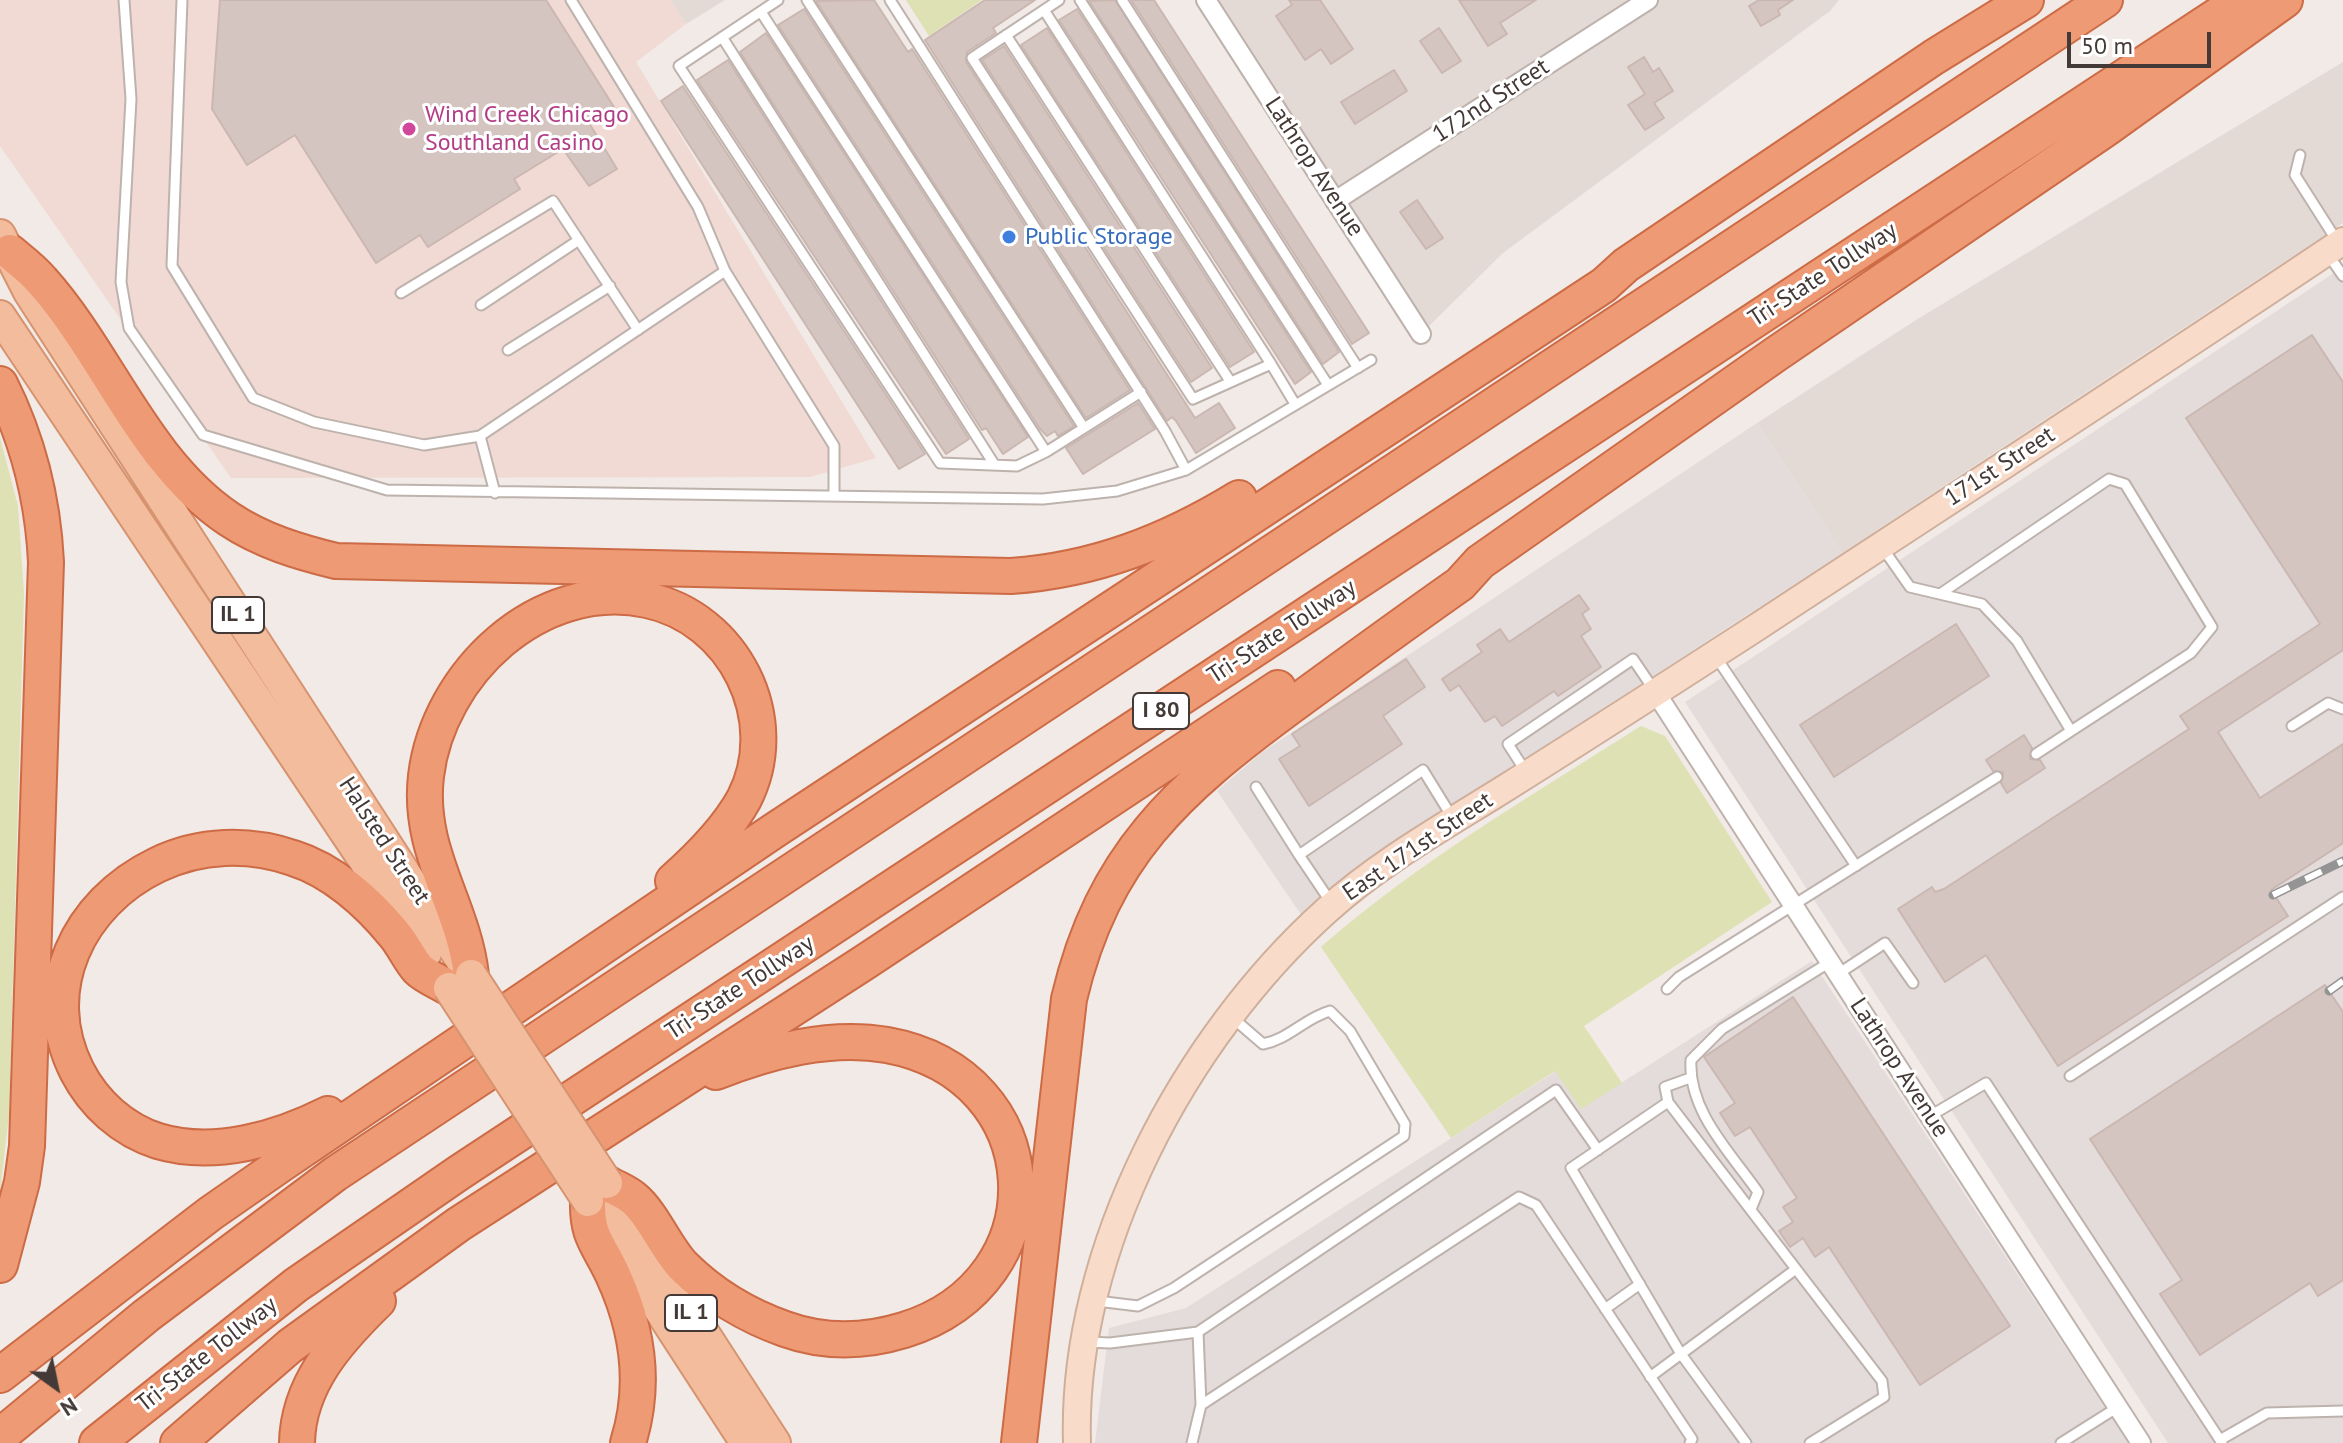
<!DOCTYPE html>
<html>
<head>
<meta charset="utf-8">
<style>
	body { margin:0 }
	#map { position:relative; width:2343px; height:1443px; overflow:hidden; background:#f1eae6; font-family:"PT Sans",sans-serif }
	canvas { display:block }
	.north { position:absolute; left:16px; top:1347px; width:80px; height:80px; -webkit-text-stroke:6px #fff; paint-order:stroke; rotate:147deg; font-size:22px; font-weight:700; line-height:32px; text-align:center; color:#433936 }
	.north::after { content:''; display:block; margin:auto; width:28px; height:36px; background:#433936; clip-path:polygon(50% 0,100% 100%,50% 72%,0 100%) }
	.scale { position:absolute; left:2067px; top:32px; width:144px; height:36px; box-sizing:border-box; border:4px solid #433936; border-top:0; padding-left:10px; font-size:24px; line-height:28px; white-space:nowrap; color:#433936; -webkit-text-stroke:6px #fff; paint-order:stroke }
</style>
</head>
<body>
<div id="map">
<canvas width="2343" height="1443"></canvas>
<div class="north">N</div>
<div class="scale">50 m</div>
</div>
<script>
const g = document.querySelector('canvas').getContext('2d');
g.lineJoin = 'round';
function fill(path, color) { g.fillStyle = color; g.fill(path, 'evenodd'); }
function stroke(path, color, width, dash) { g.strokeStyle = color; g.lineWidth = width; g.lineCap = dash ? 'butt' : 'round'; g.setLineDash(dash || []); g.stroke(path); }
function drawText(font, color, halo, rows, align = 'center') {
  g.font = font + ' "PT Sans",sans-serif'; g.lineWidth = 6; g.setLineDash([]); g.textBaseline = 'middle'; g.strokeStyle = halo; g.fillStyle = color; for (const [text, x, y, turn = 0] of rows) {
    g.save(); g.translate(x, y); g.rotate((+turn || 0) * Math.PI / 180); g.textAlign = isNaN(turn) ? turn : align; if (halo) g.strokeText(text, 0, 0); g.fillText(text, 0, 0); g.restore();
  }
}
fill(new Path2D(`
	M670,0H725L686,24Z
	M1206,0H1839L1830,11L1503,253L1421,334Z
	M2343,62V223L1842,553L1757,423L1916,320Z`), '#e4dad5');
fill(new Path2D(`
	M0,0H670L686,24L636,62L876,458L810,477L231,478L0,146Z`), '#f1dad3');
fill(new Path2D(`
	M2343,267V1443H2168L1685,702Z
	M1757,423L1842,553L1363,865L1304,919L1217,791L1261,753Z
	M1812,961L2128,1443H1095L1109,1328L1186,1308L1556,1071L1582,1108Z`), '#e3dcdb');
fill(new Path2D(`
	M906,0H982L929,36Z
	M0,438L18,506L24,593L9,1115L0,1192Z
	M1641,726L1665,736L1772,902L1584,1026L1622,1083L1581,1109L1555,1071L1451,1138L1321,947C1419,861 1531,796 1641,726Z`), '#dde1b3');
const building = new Path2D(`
	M220,0H546L614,107L589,123L617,169L589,186L563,149L514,179L520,189L428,247L420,235L376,263L295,135L247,165L212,109Z
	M874,0L908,52L912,49L1130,390L1086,418L816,1Z
	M985,0H1035L993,28L996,33L967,52L966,62L1195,418L1219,403L1235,428L1196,453L1176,421L1172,417L1167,421L925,40Z
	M1115,0L1339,352L1323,364L1089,1Z
	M1131,0H1154L1369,333L1352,344Z
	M1289,0H1320L1353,49L1331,64L1321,49L1305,60L1276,16L1292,5Z
	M1459,0H1536L1500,23L1507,34L1488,46Z
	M1759,0H1793L1778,10L1780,15L1761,26L1749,6Z
	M804,9L1074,426L1058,436L1055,431L1047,436L1040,429L778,25Z
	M1077,9L1311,372L1295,384L1059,20Z
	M1047,28L1254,352L1230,367L1021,45Z
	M1439,28L1461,61L1442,73L1420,41Z
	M766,33L1028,437L1003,454L986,428L982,430L740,52Z
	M1004,46L1212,368L1191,382L982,60Z
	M1644,57L1653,72L1659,68L1673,91L1654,103L1664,118L1645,130L1628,105L1645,94L1628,67Z
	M728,60L969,439L946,454L697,80Z
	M1394,70L1407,91L1355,124L1341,102Z
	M683,86L684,88L925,454L899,469L661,101Z
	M1417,200L1443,238L1426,249L1400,212Z
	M2312,335L2343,382V650L2218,732L2260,798L2343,744V843L2271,890L2288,916L2058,1066L1986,955L1945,982L1898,909L1932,887L1935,892L1944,889L2189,729L2180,716L2320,624L2186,418Z
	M1138,403L1155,429L1083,474L1066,448Z
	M1579,595L1589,609L1582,614L1591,629L1581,636L1601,667L1558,696L1554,691L1502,726L1495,716L1485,722L1459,685L1450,691L1442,679L1482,652L1477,645L1500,629L1509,642Z
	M1956,624L1989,676L1834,777L1800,725Z
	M1406,659L1425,687L1383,716L1402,744L1309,806L1279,759L1300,746L1292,734Z
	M2024,735L2032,748L2030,759L2040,760L2045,768L2007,793L2001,783L2003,772L1993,771L1986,760Z
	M2325,985L2343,1012V1280L2318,1296L2310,1283L2200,1355L2160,1294L2182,1280L2090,1139Z
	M1793,997L2010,1326L1920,1385L1829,1247L1815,1257L1803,1238L1790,1247L1779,1231L1793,1222L1783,1207L1797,1198L1750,1127L1735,1136L1720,1113L1735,1103L1704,1057Z`);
fill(building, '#d4c5c0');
stroke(building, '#cbb7b1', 2);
const lane = new Path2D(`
	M124,0L131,99L121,282L129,328L203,435L387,490L1043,499L1117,491L1186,470L1371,360
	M182,0L172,266L253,398L314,422L424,445L480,436L725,271
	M571,0L698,207L725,271L834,446V495
	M778,0L679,66L940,463L1017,466L1046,452L1141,392
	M807,0L1084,428
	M890,0L1165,431L1186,470
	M1059,0L972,58L1193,399L1271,364L1295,404
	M1080,0L1328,385
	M1122,0L1358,368
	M1044,10L1271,364
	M761,12L1046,452
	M1006,35L1230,381
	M722,37L994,464
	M2300,155L2295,175L2337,241
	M2327,253L2343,276
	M401,293L553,201L638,330
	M481,305L579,240
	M508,350L610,286
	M480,436L495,493
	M1882,547L1910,587L1982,604L2017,641L2071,731L2036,754
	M1940,594L2109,479L2125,484L2212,627L2191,653L2071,731
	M1716,657L1856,866
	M2292,726L2328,703L2343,709
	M1526,772L1508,744L1633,659L1654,690
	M1256,787L1299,855
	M1332,904L1299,855L1423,770L1452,817
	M1838,974L1885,943L1913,983
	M1667,989L1679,977L1997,777
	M2070,1076L2343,897
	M1668,1102L1665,1087L1690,1078
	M1930,1116L1986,1083L2222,1443
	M1751,1209L1758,1192C1730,1152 1688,1111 1691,1060L1722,1029L1830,962
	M1796,1269L1882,1381L1884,1397L1810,1443
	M1097,1301L1138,1306L1174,1288L1404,1136L1405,1124L1350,1031L1330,1011C1305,1018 1289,1039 1263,1044L1234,1019
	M1605,1309L1640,1284
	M1198,1332L1556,1090L1598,1150
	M1087,1342L1110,1343L1198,1332L1201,1405L1192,1443
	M1650,1377L1796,1269L1668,1102L1571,1168L1681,1354L1746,1443
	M1201,1405L1519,1197L1536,1205L1692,1439L1690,1443
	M2220,1440L2267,1413L2343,1411
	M2061,1443L2118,1407`);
const street = new Path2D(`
	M1206,0L1421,334
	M1335,201L1648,0
	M1656,693L2141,1443`);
const secondary = new Path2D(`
	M1077,1443C1071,1250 1185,1038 1326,911C1380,862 1445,826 1507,787C1590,735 1672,682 1754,629C1950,500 2148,372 2343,241`);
const primary = new Path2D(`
	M0,235L29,292L465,966
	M0,316L426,953
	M613,1193L775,1443
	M592,1206L746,1443`);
const highway = new Path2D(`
	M10,252C21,261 33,270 42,281C108,355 144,462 229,519C262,541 299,552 336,561L1011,576C1095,570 1167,542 1239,498
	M0,384C28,440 43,500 46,562L27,1146L22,1182L0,1265
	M471,975C463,904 417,852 426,776C438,674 539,577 647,600C734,618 785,719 744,799C727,830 699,858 673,881
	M328,1114C278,1139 214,1158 158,1141C123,1130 94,1104 77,1071C36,990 78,903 157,865C200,844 249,843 293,858C332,870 368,902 394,934C403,944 409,959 418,969C426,977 440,982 449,988
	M607,1183C615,1188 626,1192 633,1198C652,1213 665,1247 683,1266C711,1294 748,1316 785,1329C824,1343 865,1342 904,1330C1061,1281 1051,1075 887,1045C830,1035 770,1051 716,1072
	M588,1201C587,1238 599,1244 613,1275C638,1329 646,1386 628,1443
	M0,1375L211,1213L283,1163L775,830L1604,285L1626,265L1934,57L2026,0
	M0,1436L147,1315L335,1174L2105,0
	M97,1443L296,1285L460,1172L2241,0
	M178,1443L290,1346L459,1224L865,962L1278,688
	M297,1443C298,1384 338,1340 378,1301
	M1019,1443L1069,999C1103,855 1177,790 1291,706C1347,665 1403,624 1460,584L1480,562L1776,354L2107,128L2285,0`);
stroke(lane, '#beb2ad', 13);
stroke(street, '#beb2ad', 22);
stroke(secondary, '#cfaf9c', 30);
stroke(primary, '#d6936f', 34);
stroke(highway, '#cc6b45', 38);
stroke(lane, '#fff', 9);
stroke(street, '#fff', 18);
stroke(secondary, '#f8dcc9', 26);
stroke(primary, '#f3bc9d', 30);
stroke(highway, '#ee9a74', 34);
const rail = new Path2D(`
	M2273,895L2343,861
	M2329,991L2343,981`);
stroke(rail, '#949494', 9);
stroke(rail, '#fff', 6, [18]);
const primaryBridge = new Path2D(`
	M471,975L607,1183
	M449,988L588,1201`);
stroke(primaryBridge, '#d6936f', 34, []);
stroke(primaryBridge, '#f3bc9d', 30);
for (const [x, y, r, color] of [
	[409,129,8,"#d1479c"],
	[1009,237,8,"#3f7fe0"]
]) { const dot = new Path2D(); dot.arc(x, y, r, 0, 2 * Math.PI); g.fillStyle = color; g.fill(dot); stroke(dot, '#fff', 3); }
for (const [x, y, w] of [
	[238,615,52],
	[1161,711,56],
	[691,1313,52]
]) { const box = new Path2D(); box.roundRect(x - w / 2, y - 18, w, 36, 6); g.fillStyle = '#fff'; g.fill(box); stroke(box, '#433936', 2); }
drawText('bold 22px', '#433936', null, [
	["IL 1",238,615],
	["I 80",1161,711],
	["IL 1",691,1313]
]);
drawText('24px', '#433936', '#fff', [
	["172nd Street",1491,101,-33],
	["Lathrop Avenue",1314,167,57],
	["Tri-State Tollway",1823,275,-33],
	["171st Street",2000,467,-33],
	["Tri-State Tollway",1282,632,-33],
	["Halsted Street",384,841,57],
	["East 171st Street",1418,847,-34],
	["Tri-State Tollway",740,988,-33],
	["Lathrop Avenue",1899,1068,57],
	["Tri-State Tollway",207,1355,-38]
]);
drawText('24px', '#b23c85', '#fff', [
	["Wind Creek Chicago",425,115],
	["Southland Casino",425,143]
], 'left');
drawText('24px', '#366cbe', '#fff', [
	["Public Storage",1025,237]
], 'left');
</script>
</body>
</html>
